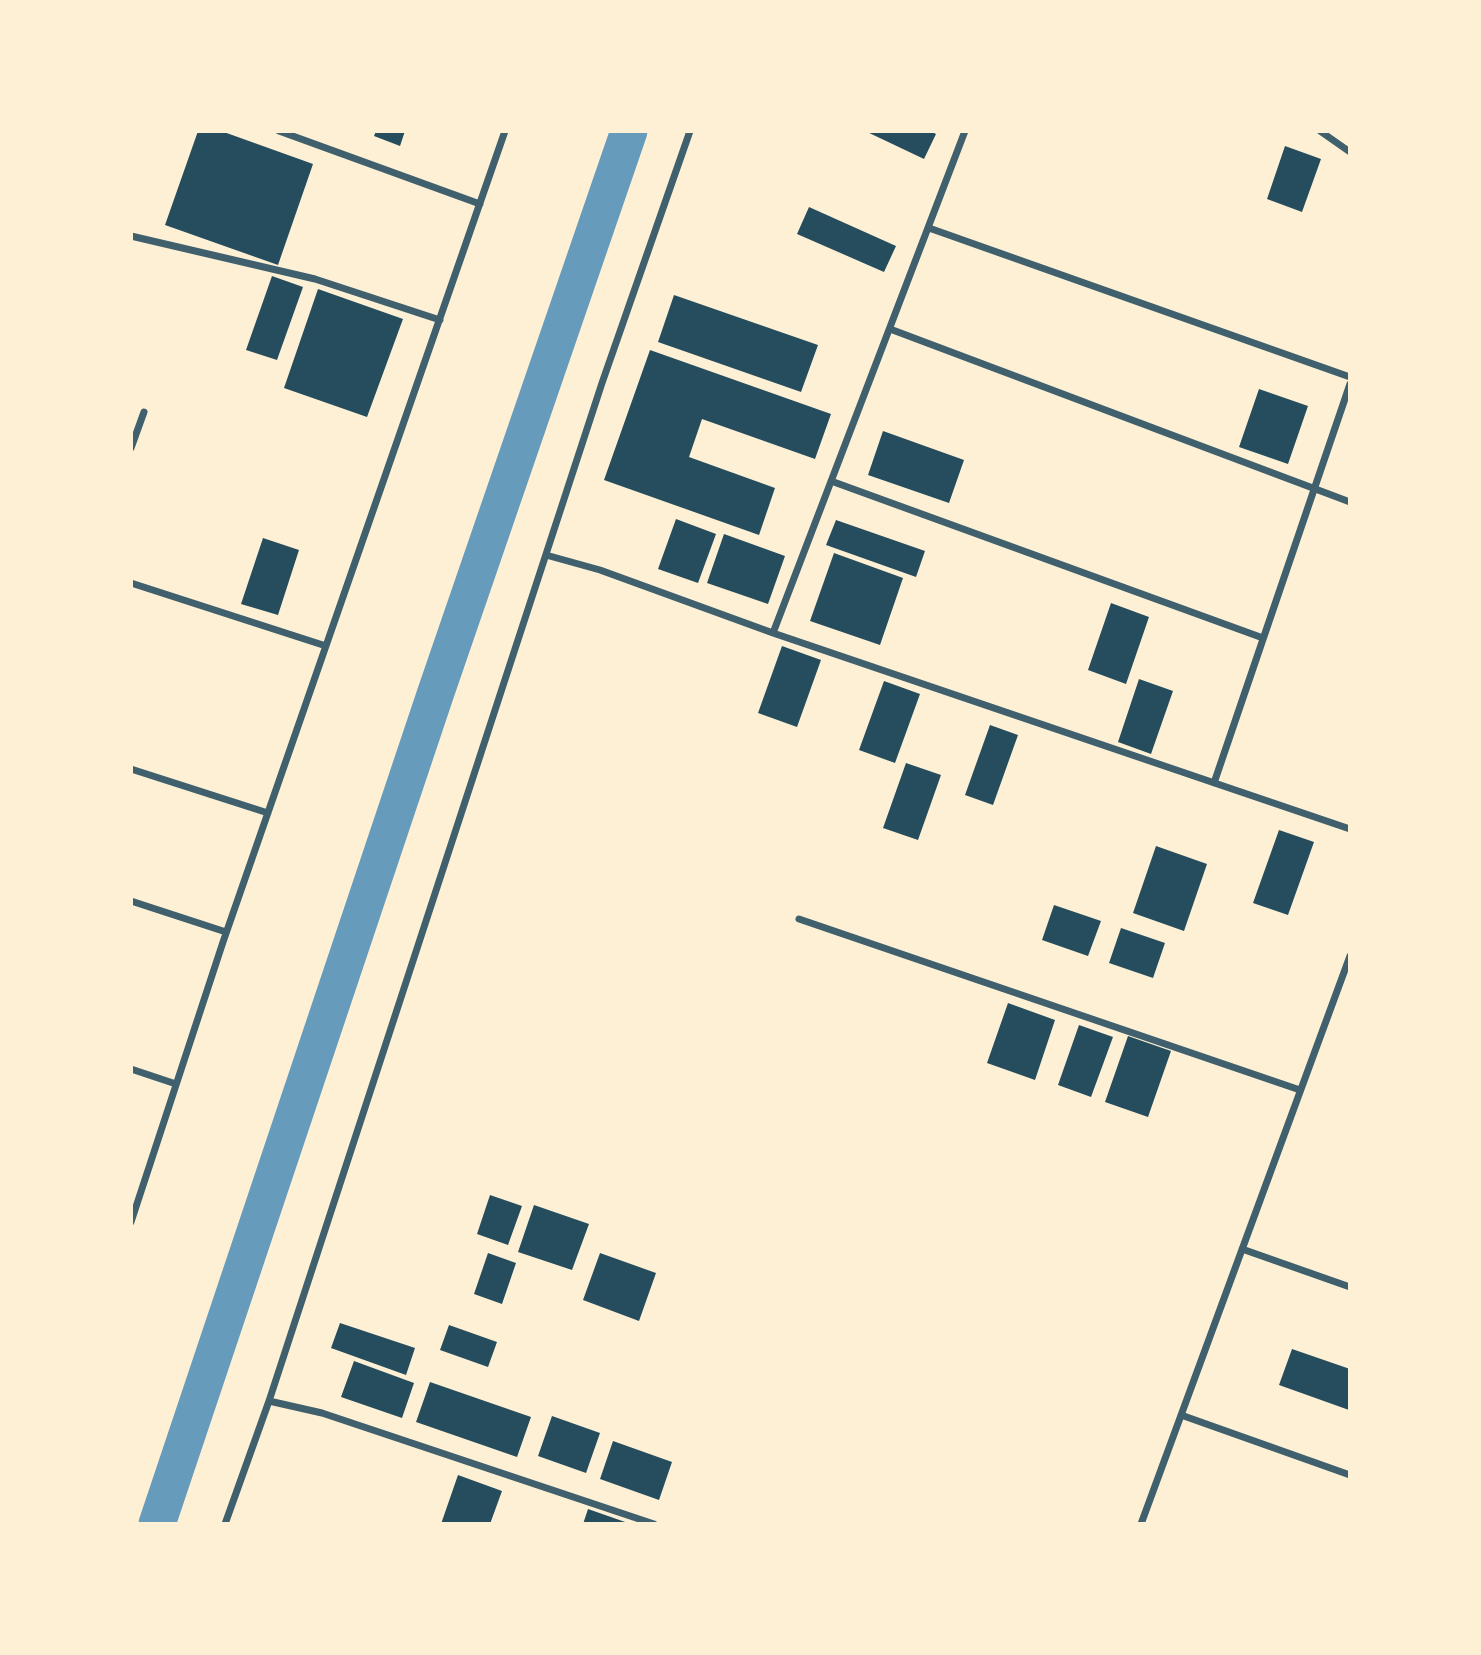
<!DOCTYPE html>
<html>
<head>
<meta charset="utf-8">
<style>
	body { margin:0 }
	#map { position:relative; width:1481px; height:1655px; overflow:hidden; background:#fdf0d5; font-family:"PT Sans",sans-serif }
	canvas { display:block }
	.frame { position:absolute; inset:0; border:133px solid #fdf0d5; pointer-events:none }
</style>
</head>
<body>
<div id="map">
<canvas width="1481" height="1655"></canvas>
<div class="frame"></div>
</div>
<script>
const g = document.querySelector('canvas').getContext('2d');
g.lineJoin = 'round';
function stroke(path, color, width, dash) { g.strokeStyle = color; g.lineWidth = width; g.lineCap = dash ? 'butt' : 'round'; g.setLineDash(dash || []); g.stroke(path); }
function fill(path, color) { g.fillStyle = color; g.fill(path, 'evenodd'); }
stroke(new Path2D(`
	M157,1524L436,692L629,131`), '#669bbc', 37);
fill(new Path2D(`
	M198,131H221L313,164L278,265L165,225Z
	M376,131H405L400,146L374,136Z
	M865,131H930L936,134L924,159Z
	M1285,146L1321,159L1302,212L1267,199Z
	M809,207L896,246L884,272L797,234Z
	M272,276L303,287L277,360L246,350Z
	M318,289L403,319L367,417L284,388Z
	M674,295L818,345L801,392L658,342Z
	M650,350L831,414L815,459L702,419L689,457L775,488L759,535L604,480Z
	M1259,389L1308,406L1288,464L1239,447Z
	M883,431L964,460L949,503L868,475Z
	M676,519L716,534L698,583L658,569Z
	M836,520L925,551L916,577L826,545Z
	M724,534L785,556L768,604L707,583Z
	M263,538L299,550L278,615L241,604Z
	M834,553L903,578L880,645L810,621Z
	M1111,603L1149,617L1126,684L1088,670Z
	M782,646L821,660L797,727L758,713Z
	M1139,679L1173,691L1151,754L1118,742Z
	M884,681L920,694L895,763L859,750Z
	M990,725L1018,735L993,805L965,795Z
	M906,763L941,775L918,840L883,828Z
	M1279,830L1314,842L1288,915L1253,903Z
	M1156,846L1207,864L1184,931L1133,913Z
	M1054,905L1101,921L1088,956L1042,940Z
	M1121,928L1165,943L1153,978L1109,963Z
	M1008,1003L1055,1020L1035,1080L987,1063Z
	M1079,1025L1113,1037L1091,1097L1058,1085Z
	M1128,1036L1171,1051L1148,1117L1105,1102Z
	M490,1195L522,1206L508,1245L477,1234Z
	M534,1205L589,1224L572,1270L518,1252Z
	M488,1253L516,1263L502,1304L474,1294Z
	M600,1253L656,1273L639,1321L583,1300Z
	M340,1323L415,1348L406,1375L331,1348Z
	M449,1325L497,1342L488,1367L440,1350Z
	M1292,1349L1350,1369L1349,1410L1279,1385Z
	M354,1361L414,1383L402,1418L341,1397Z
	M430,1382L531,1417L517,1457L416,1422Z
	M552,1416L600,1433L586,1473L538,1456Z
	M613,1441L672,1462L659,1500L600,1479Z
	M458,1475L502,1491L490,1524H441Z
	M588,1509L628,1523V1524H583Z`), '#264d5e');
stroke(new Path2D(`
	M279,131L480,204
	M1320,131L1350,152
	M929,228L1350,377
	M131,236L315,279L440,320
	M890,329L1350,502
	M131,448L144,412
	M831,481L1263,638
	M546,555L600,570L773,633L1350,829
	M131,583L326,646
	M773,633L965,131
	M131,769L268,813
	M1214,783L1350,384
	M131,901L226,932
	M799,919L1300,1090
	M131,1069L176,1084
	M131,1222L223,942L505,131
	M1242,1249L1350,1287
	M269,1401L322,1413L654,1524
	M1181,1415L1350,1475
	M225,1524L269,1401L602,383L690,131
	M1141,1524L1350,956`), '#3f606c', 7);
</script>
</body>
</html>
